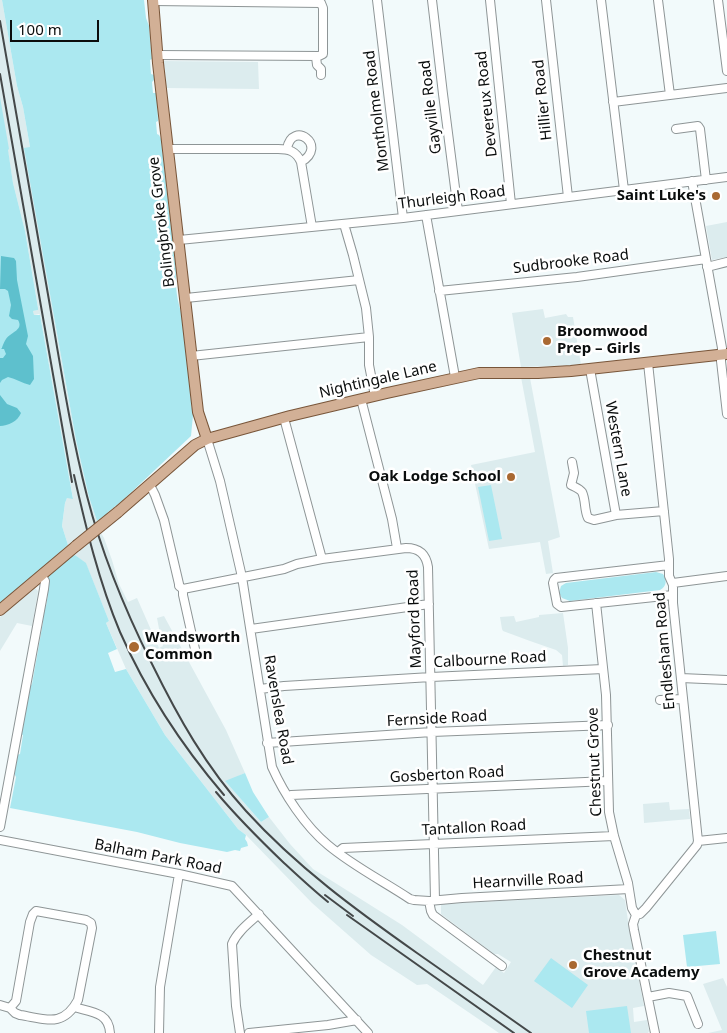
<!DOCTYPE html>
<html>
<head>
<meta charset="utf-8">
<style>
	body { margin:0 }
	#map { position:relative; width:727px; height:1033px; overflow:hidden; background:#f2fafb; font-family:"Noto Sans",sans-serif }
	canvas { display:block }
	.scale { position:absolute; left:10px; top:20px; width:89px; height:22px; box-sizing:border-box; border:2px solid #0a0d0d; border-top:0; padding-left:6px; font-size:15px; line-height:18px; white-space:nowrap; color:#0a0d0d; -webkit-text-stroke:4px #fff; paint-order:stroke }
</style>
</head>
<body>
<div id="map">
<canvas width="727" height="1033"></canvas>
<div class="scale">100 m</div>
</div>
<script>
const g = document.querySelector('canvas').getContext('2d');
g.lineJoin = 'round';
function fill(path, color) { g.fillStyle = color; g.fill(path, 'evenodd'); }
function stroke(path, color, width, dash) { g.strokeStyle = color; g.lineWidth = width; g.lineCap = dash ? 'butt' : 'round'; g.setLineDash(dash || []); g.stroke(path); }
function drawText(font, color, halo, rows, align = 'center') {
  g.font = font + ' "Noto Sans",sans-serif'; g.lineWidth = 5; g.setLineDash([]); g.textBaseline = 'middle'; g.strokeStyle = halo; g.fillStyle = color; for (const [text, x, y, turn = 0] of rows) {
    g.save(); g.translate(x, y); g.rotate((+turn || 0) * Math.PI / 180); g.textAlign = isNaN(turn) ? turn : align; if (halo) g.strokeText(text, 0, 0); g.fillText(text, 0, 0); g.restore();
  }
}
fill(new Path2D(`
	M0,0H2L17,86L23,107L30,147L46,270L76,440L89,497L97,521L104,530L101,533L104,538L112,560L119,584L128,602L137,598L159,648L163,646L160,634L157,618L164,616L226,730L245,773L226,782L261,822L269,817L290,844L313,869L402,925L483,985L496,967L504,973L511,962L498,954H494L441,914V904L619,895L625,900L629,928L644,1006L633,1008L634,1022L647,1020L649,1031L648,1033H499L427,984L417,985L371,955L312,903L246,835L238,829L165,735L126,669L106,623L109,621L86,564L75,555L79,551L73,541L68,545L62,526L65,503L67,498H73L40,315L39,314L34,315L33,311L38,310V308L25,231L13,183L0,104Z
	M163,61L258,62L259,89L166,88L165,67L164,66Z
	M727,222V257L712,260L706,226Z
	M543,309L545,318L566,314L568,317H573L581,365L521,367L512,313Z
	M521,377L530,378L560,537L548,541L553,573L546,574L540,542L489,549L471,465L535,452Z
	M35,588L38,591L32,626L17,623L0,651V617Z
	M563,613L568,648V665L563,666L562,655L556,650L530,641L503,631L502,629L500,617L514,616L516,622L539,617V615Z
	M669,802L670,810L689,809L690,819L644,823L643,804Z
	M723,978L727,987V1033H708L722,1030L703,984Z`), '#dcecee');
fill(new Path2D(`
	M2,0H144L146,18L149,26L152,59L150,60L151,74L154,75V80L152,82L153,93H157L158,121L156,122L157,134L159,135L161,139L176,270C175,285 177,303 183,317L192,386L191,403L193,415L191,436L122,501L108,512L106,516H104L97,521L89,497L76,440L24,148L30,147L23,107L17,86Z
	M0,97L9,149L8,150L13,183L25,231L38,308V310L33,311L34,315H40L73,499L67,498L65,503L62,526L68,545L0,604Z
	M491,485L502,539L489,541L478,487Z
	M75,555L86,563L109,621L106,623L117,649L108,653L115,672L126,669L165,735L238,829L246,835L245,839L247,842L248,846L241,848L240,851L235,850L227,852L180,843L137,832L10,808L16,777L14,773L17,755L20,754L23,735L20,734L25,715L29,688L32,684L43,622L41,620L44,607L46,606L48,594V575L70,557Z
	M656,572L663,574C667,580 667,586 660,590L570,601L562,598L559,593L561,586L566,583Z
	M245,773L253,792L269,817L261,822L225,781Z
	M716,931L720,964L687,967L683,935Z
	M551,958L588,985L572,1008L534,981Z
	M627,1006L631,1033H589L586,1011Z`), '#abe8f0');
fill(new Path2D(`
	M1,256L14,258L16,261L17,280L28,336L26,344L33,356L34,379L30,385C22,383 16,379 8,377L2,380L0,383V358H3L6,354L4,349H1L2,348C2,347 5,340 6,339C11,332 24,330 18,320L12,319L9,316L11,305L8,291L5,289H0Z
	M0,395L7,404L17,408L21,413C18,421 8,426 0,426Z`), '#5ec0cd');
const minor = new Path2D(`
	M377,0L403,218
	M432,0L443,94L458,211
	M490,0L511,204
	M546,0L568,197
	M601,0L624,190
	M658,0L670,95
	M718,0L727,71
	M153,1L321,3L323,8V54L319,56L157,55
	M316,57L317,65L321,69V75
	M613,102L727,88
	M676,129L698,126L700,129L706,180
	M168,149H278C289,149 296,151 301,162L312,227
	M287,149C292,119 329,146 301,162
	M692,181L722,348L721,361L727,414
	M426,215L455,377
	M344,224L353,255L366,308L369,337V365L375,396
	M179,240L403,218L727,177
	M707,267L727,262
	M439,291L577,277L706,259
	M186,298L359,280
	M191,356L369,337
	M590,369L616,515L664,511
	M361,399L392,519L397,548
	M284,418L322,559
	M207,439L220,481L242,577L272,767C284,794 305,826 328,845C353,866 383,881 410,899L414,900L429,901L462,898L629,889
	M572,462L574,473L571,485C575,487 580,489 582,492C586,500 584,510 588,518L594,520L616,515
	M150,485L155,495L164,520L179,584V586L183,589
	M669,565L556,578L554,580L553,583L557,604L561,607L673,595
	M673,583L727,576
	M183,589L284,569L297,564L322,559L406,548C419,548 426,554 428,567L435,900
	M183,589V595L195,649
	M596,603L606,695L609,812L614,836L628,883L632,908L636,915L633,924L634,930L655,1033
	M251,629L429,604
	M681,678L727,680
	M260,689L284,686L431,677L603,669
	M660,700L683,699
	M267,743L432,732L608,725
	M288,797L291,795L608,781
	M0,827L44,589L45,581L42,576
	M0,840L179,874L232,886L368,1033
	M698,841L727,838
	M338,852L343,848L614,836
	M429,901L431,911L433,915L502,966
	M36,911L86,920L91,923L92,928L78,1000C63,1028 46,1019 20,1015L15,1013L10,1008L16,1001L30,922L33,914Z
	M636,915L640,914L646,908L697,845L698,841L673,603V585L669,576V559L648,363
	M648,997L669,993L687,996L698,1024
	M0,1005L10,1008
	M74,1007C91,1012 109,1012 110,1033
	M159,1033L160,987L179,874
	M240,1033L236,1006L232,944C237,932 249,923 259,914
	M249,1033L328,1025L357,1020`);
const major = new Path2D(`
	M153,0L158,63L198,412L207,439
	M118,512L195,445L207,439L290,416L387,393L479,373H538L571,371L727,354
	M0,610L76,546`);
stroke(minor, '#8e9596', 10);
stroke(major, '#785539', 12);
stroke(minor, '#fff', 8);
stroke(major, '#d2b096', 10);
stroke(new Path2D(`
	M0,21C17,116 33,211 50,306C61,370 71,434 87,496C102,555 125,610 152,664C178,717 206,767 246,811C297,867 356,910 417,953C455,980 493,1006 531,1033
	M0,74L72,482
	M74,475C86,528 99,582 120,632C146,691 182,746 224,795
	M216,792C237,817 260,840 284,863C298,876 313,890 328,902
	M325,895L353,916
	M347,915L514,1033`), '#444849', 2);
const majorBridge = new Path2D(`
	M76,546L118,512`);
stroke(majorBridge, '#785539', 12, []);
stroke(majorBridge, '#d2b096', 10);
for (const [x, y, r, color] of [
	[716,196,5,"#a96932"],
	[547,341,5,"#a96932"],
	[511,477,5,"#a96932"],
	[134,647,6,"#a96932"],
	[573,965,5,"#a96932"]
]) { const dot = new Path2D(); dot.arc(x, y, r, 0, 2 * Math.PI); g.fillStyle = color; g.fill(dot); stroke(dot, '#fff', 2); }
drawText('15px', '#0a0d0d', '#fff', [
	["Hillier Road",543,100,-96],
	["Devereux Road",487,104,-96],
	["Gayville Road",431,107,-97],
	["Montholme Road",377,111,-97],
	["Thurleigh Road",452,198,-7],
	["Bolingbroke Grove",162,222,-97],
	["Sudbrooke Road",571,262,-7],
	["Nightingale Lane",378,380,-13],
	["Western Lane",618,449,80],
	["Mayford Road",415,619,-92],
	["Endlesham Road",665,651,-95],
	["Calbourne Road",490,660,-3],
	["Ravenslea Road",278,710,80],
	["Fernside Road",437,719,-3],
	["Chestnut Grove",595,762,-92],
	["Gosberton Road",447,775,-3],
	["Tantallon Road",474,828,-3],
	["Balham Park Road",158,857,11],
	["Hearnville Road",528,881,-3]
]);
drawText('bold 15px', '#0a0d0d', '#fff', [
	["Saint Luke's",706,196,"right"],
	["Broomwood",557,332],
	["Prep – Girls",557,349],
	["Oak Lodge School",501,477,"right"],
	["Wandsworth",145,638],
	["Common",145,655],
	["Chestnut",583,956],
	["Grove Academy",583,973]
], 'left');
</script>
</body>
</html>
